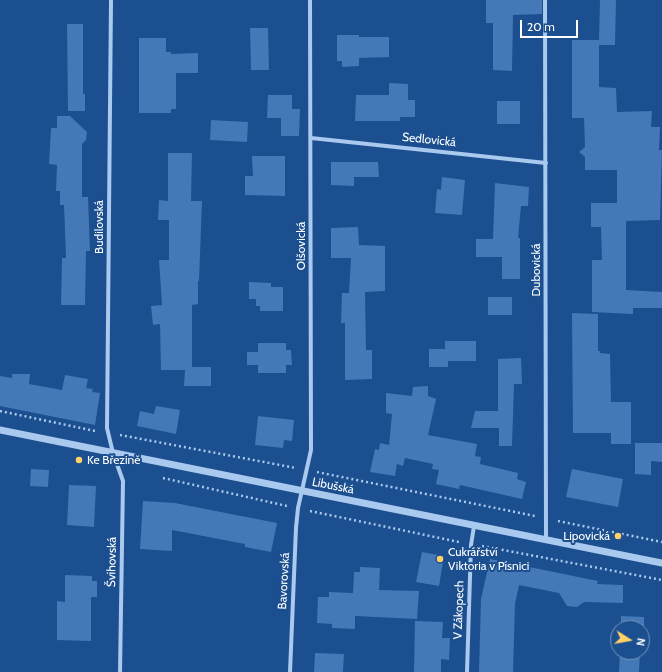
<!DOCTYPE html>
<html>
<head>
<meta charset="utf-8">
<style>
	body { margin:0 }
	#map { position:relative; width:662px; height:672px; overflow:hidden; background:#1b4f8f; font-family:Cabin,sans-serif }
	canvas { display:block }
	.north { position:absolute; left:610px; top:620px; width:40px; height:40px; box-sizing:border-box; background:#1b4f8f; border:1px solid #7695bc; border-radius:50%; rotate:101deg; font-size:11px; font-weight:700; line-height:16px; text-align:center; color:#fff }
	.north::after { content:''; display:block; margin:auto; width:14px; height:18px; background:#ffd166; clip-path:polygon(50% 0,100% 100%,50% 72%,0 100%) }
	.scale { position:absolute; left:520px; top:20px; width:58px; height:18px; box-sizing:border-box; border:2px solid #fff; border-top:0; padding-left:5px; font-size:12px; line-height:14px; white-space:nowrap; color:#fff; -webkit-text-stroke:3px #1b4f8f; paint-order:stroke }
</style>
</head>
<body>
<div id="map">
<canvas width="662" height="672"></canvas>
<div class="north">N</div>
<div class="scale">20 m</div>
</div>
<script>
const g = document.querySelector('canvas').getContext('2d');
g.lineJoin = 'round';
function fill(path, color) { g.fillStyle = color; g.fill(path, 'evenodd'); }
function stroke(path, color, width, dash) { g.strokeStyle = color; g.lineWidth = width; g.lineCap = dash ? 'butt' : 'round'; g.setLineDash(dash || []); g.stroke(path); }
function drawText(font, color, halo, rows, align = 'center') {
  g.font = font + ' Cabin,sans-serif'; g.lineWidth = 4; g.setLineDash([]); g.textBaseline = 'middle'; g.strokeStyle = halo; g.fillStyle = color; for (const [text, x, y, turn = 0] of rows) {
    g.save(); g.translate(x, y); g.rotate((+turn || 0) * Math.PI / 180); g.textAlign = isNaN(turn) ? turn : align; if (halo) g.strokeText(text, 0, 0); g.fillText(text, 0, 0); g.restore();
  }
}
fill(new Path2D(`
	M486,0H542V14L513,15L512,71L493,70V23H486Z
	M600,0H616L615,45H599V87L616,88L617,112L652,111L651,127H660L659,150H662L660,220L626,221V290L662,292V308H633V314L592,312V260H602L601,227H591V203H617V170H585V157L579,152L585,147L584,118H572V40H599Z
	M67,24H83V94H85V111H68Z
	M250,28H268L269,70H251Z
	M337,35H359V37H389V57L359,58V66L342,67V61H337Z
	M139,38H166V52H171V54L198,53V73H176V109H171V113H139Z
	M389,83L408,84V100H415V117H400V121H355L356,95H389Z
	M268,95H292V109H300L299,136H281V118H267Z
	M497,101H520V124H497Z
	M57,116H70L87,132L86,140L82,144V197H88L90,251H86L85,305H61L62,258H66L64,205H60V191H56L57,165L49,164L51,128H57Z
	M211,120L248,122L247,142L210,140Z
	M168,153H192L191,201H202L199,281H198V304L192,305V367H211V386H184L185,370H161L160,324L153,325L151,306L162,305L159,260H169V220H158L159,200L168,201Z
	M252,156H285V196L245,195V176H253Z
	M331,162H378L379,177H354V186L331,185Z
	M442,177L465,180L462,215L435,213L437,189L441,190Z
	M495,183L529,187L528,206H521L518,238H520V279H502V257H476V239H493Z
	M358,227L359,245L385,246V291L365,292L366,350H372V379L345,380V323H341L342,293H349L351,258H331V228Z
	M249,282L271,283V287H283V311H260V306H256V299H249Z
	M488,297H512V315H488Z
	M572,313L598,314V351H600V353L610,354L611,402H631V444H611V433H573Z
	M445,341H476V361H448V367H429V349H445Z
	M258,343H286V350H291L292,365H286V373H258V365H247V352H258Z
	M521,358L522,384H514L512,446H499V428H471L475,411H498V359Z
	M12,374H30L29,384L62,390L65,375L88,379L86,388L93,389L92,392L100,393L95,425L0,406V376L12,378Z
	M428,386V396L436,399L428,435L477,444L475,456L481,457L480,464L518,473L517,479L526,482L522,499L460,485L459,489L436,484L439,470L432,469L433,464L405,458L403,466L397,464L395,476L370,472L375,449L379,450L380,443L389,445L392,414L386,413V393L412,396L413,387Z
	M156,406L180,410L176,434L137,426L140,411L154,414Z
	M258,416L294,420L292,441L284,440L283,448L255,445Z
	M635,443H662V462L651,461V475L635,474Z
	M31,469L49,470L48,487L30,486Z
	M572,469L623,479L618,507L566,497Z
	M69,485L96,486L94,527L67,525Z
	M143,501L175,503L277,523L271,552L245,547V544L172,530V551L140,549Z
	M422,552L444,556L439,586L416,582Z
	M490,559L598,581L597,584L623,585V603L584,602L577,607L567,606L559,593L519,585L515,604L513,672H479L481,599Z
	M360,567L380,568L379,590L419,591L417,619L355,616V629L332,628V624L317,623L318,597H329V592L353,593L354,572H360Z
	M65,575L92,576V581H97V597H91V641L57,640V601L65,602Z
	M621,616L644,617V647H642V628H621Z
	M415,621L443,622L442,638H450L449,660L441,659V672H414Z
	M620,652H640L639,672H619Z
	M315,653L344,654L343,672H314Z`), '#4478b7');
stroke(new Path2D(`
	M0,411L95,431
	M120,435L296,468
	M317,472L535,516
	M163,478L287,506
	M310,511L459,542
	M558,521L662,542
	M482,546L662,580`), '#a9c9ee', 2.5, [2, 3]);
stroke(new Path2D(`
	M111,0L107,428L113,453L123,481L120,672
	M545,0L546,540
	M311,138L546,163
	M290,672L296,528L298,508L311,450L310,0
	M467,672L471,545L474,526`), '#a9c9ee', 4);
stroke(new Path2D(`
	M0,430L662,563`), '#a9c9ee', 7);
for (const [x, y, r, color] of [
	[79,460,4,"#ffd166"],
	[618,536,4,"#ffd166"],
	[440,559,4,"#ffd166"]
]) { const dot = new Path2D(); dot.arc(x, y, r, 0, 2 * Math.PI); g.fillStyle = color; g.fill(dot); stroke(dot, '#1b4f8f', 1.5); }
drawText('12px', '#fff', '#1b4f8f', [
	["Sedlovická",429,140,6],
	["Budilovská",99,227,-90],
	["Olšovická",301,246,-90],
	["Dubovická",536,270,-90],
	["Libušská",333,486,11],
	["Švihovská",112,562,-89],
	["Bavorovská",284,581,-87],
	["V Zákopech",459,610,-88]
]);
drawText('12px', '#fff', '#1b4f8f', [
	["Ke Březině",87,460],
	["Lipovická",610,536,"right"],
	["Cukrářství",448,552],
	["Viktoria v Písnici",448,566]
], 'left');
</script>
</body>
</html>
